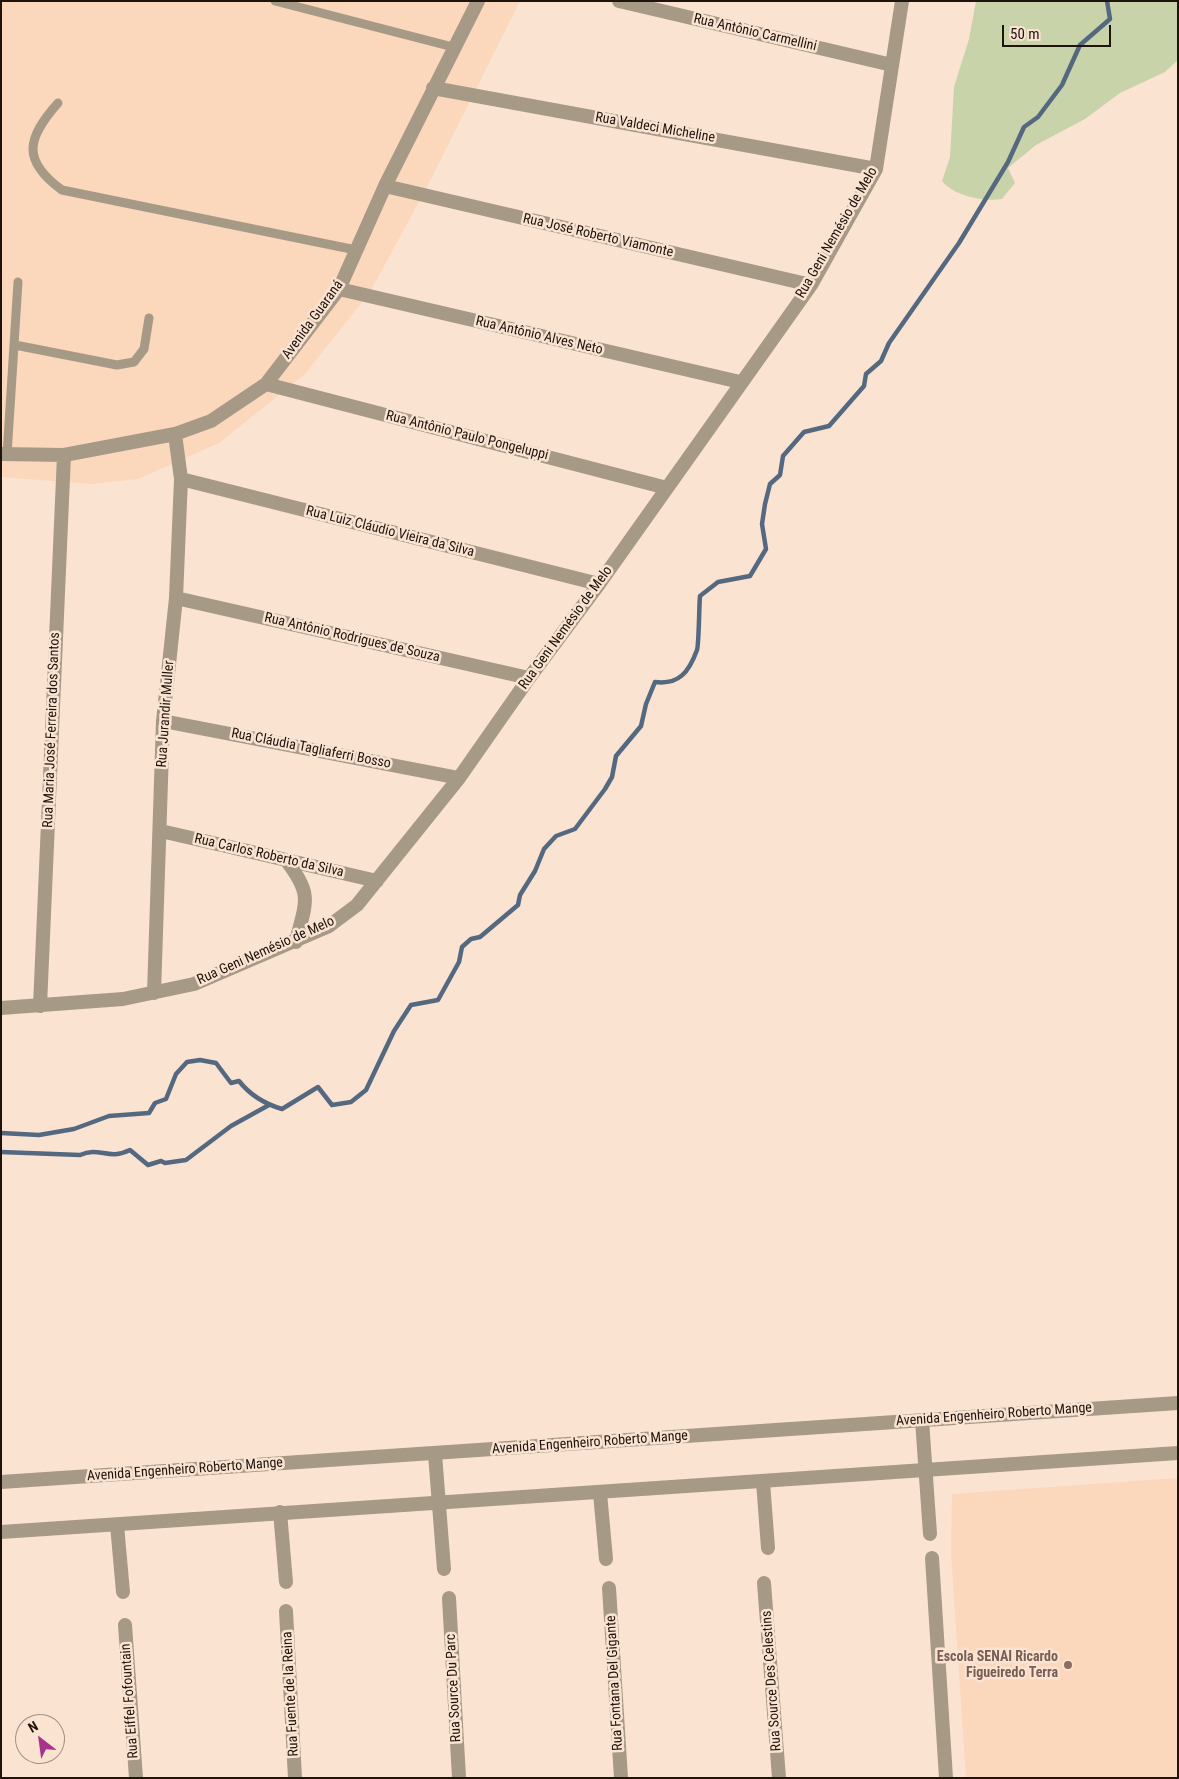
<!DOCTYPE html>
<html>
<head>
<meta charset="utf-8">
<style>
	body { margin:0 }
	#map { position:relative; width:1179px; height:1779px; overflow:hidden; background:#fbe3d2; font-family:"Roboto Condensed",sans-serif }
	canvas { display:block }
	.frame { position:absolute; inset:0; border:2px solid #1e140c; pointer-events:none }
	.north { position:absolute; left:15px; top:1714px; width:50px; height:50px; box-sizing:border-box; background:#fbe3d2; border:1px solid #a39083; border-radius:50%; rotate:330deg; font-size:14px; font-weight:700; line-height:20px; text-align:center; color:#1e140c }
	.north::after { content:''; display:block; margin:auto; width:18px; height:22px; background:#a7338d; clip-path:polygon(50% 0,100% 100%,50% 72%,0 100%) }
	.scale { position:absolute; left:1002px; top:25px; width:109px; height:22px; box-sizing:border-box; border:2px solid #1e140c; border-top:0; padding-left:6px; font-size:15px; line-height:18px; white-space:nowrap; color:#1e140c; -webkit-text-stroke:4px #fbe3d2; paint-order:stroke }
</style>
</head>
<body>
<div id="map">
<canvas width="1179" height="1779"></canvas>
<div class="frame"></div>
<div class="north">N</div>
<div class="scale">50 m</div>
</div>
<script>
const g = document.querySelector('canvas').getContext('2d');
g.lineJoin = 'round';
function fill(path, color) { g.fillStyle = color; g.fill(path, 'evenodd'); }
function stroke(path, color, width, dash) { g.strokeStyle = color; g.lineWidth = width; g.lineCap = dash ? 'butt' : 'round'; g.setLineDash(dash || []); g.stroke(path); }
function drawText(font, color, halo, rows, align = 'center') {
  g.font = font + ' "Roboto Condensed",sans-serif'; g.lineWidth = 5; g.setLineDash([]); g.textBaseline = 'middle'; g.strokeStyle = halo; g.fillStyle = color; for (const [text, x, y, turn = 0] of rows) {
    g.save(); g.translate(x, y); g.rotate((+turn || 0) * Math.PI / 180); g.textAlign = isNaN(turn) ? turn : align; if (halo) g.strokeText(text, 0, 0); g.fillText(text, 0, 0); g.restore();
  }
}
fill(new Path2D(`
	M1,1H520L426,189L370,292L305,374L219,443L138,479L91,484L1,477Z
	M1178,1478V1778H966L951,1553L952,1494Z`), '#fbd7bc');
fill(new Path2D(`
	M976,1H1178V60L1165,72L1120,93L1085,119L1036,145L1008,168L1015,183L1002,199C984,202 954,196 942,181L950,157L954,87L969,39Z`), '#c9d3aa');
stroke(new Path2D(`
	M1,1133L39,1135L74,1129L109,1116L149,1113L155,1103L166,1099L176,1074L187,1062L200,1060L216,1063L231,1083L239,1081C250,1095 265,1104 282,1109L318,1087L332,1105L351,1102L366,1090L394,1031L411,1005L438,1000L459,962L462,947L471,939L480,937L518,905L520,895L535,871L544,849L556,836L575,829L605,789L612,777L616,756L641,726L646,704L655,682C679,685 689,672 697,650C699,644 699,606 700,596L718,582L750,576L766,549L762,524L765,504L770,484L780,475L783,456L804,432L829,426L864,386L866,374L881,361L889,343L959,243L1008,162L1024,127L1038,117L1062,85L1080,45L1110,19L1107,1
	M1,1152L80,1155C100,1146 108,1161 130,1150L148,1165L161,1161L165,1163L186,1160L231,1126L269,1105`), '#546980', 4.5);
stroke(new Path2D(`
	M275,1L453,47
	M58,103C27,138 21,160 62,190L356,250
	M15,345L117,365L134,362L144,349L149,318
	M7,455L18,282`), '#a69a87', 9);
stroke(new Path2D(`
	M619,1L892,65
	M433,88L876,169
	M385,186L811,285
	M339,289L740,382
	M266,384L667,488
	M1,454L64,455L175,434L211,421L266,384L339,289L385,186L478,1
	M181,479L599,584
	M176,598L529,678
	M163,721L459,778
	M161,831L377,881
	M286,860C313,895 306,901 296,942
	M154,993L163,721L176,598L181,479L175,434
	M40,1006L64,455
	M1,1008L123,999L194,984L329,926L357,905L459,778L529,678L599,584L811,285L876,169L902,1
	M922,1420L930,1534
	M435,1454L444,1569
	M763,1482L768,1548
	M600,1493L606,1559
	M280,1512L286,1582
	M117,1525L123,1592
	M932,1558L946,1778
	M764,1583L779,1778
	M609,1588L621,1778
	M449,1598L459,1778
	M286,1611L295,1778
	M125,1625L136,1778`), '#a69a87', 14);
stroke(new Path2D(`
	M1,1482L1178,1403
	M1,1532L1178,1453`), '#a69a87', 14);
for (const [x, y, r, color] of [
	[1068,1665,5,"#8d6e63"]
]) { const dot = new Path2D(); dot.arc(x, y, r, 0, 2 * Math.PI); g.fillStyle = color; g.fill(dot); stroke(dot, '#fbe3d2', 2); }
drawText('14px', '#1e140c', '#fbe3d2', [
	["Rua Antônio Carmellini",755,33,13],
	["Rua Valdeci Micheline",655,128,10],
	["Rua Geni Nemésio de Melo",837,233,-60],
	["Rua José Roberto Viamonte",598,236,13],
	["Avenida Guaraná",313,320,-54],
	["Rua Antônio Alves Neto",539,336,13],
	["Rua Antônio Paulo Pongeluppi",467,436,14],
	["Rua Luiz Cláudio Vieira da Silva",390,532,14],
	["Rua Geni Nemésio de Melo",566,628,-54],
	["Rua Antônio Rodrigues de Souza",352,638,13],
	["Rua Jurandir Muller",166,714,-86],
	["Rua Maria José Ferreira dos Santos",52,730,-88],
	["Rua Cláudia Tagliaferri Bosso",311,749,11],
	["Rua Carlos Roberto da Silva",269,856,13],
	["Rua Geni Nemésio de Melo",266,951,-24],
	["Avenida Engenheiro Roberto Mange",994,1415,-4],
	["Avenida Engenheiro Roberto Mange",590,1443,-4],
	["Avenida Engenheiro Roberto Mange",185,1470,-4],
	["Rua Source Des Celestins",772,1681,-94],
	["Rua Fontana Del Gigante",615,1683,-93],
	["Rua Source Du Parc",454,1688,-93],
	["Rua Fuente de la Reina",291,1694,-93],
	["Rua Eiffel Fofountain",130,1701,-94]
]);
drawText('bold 14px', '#785e54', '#fbe3d2', [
	["Escola SENAI Ricardo",1058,1657],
	["Figueiredo Terra",1058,1673]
], 'right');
</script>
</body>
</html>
